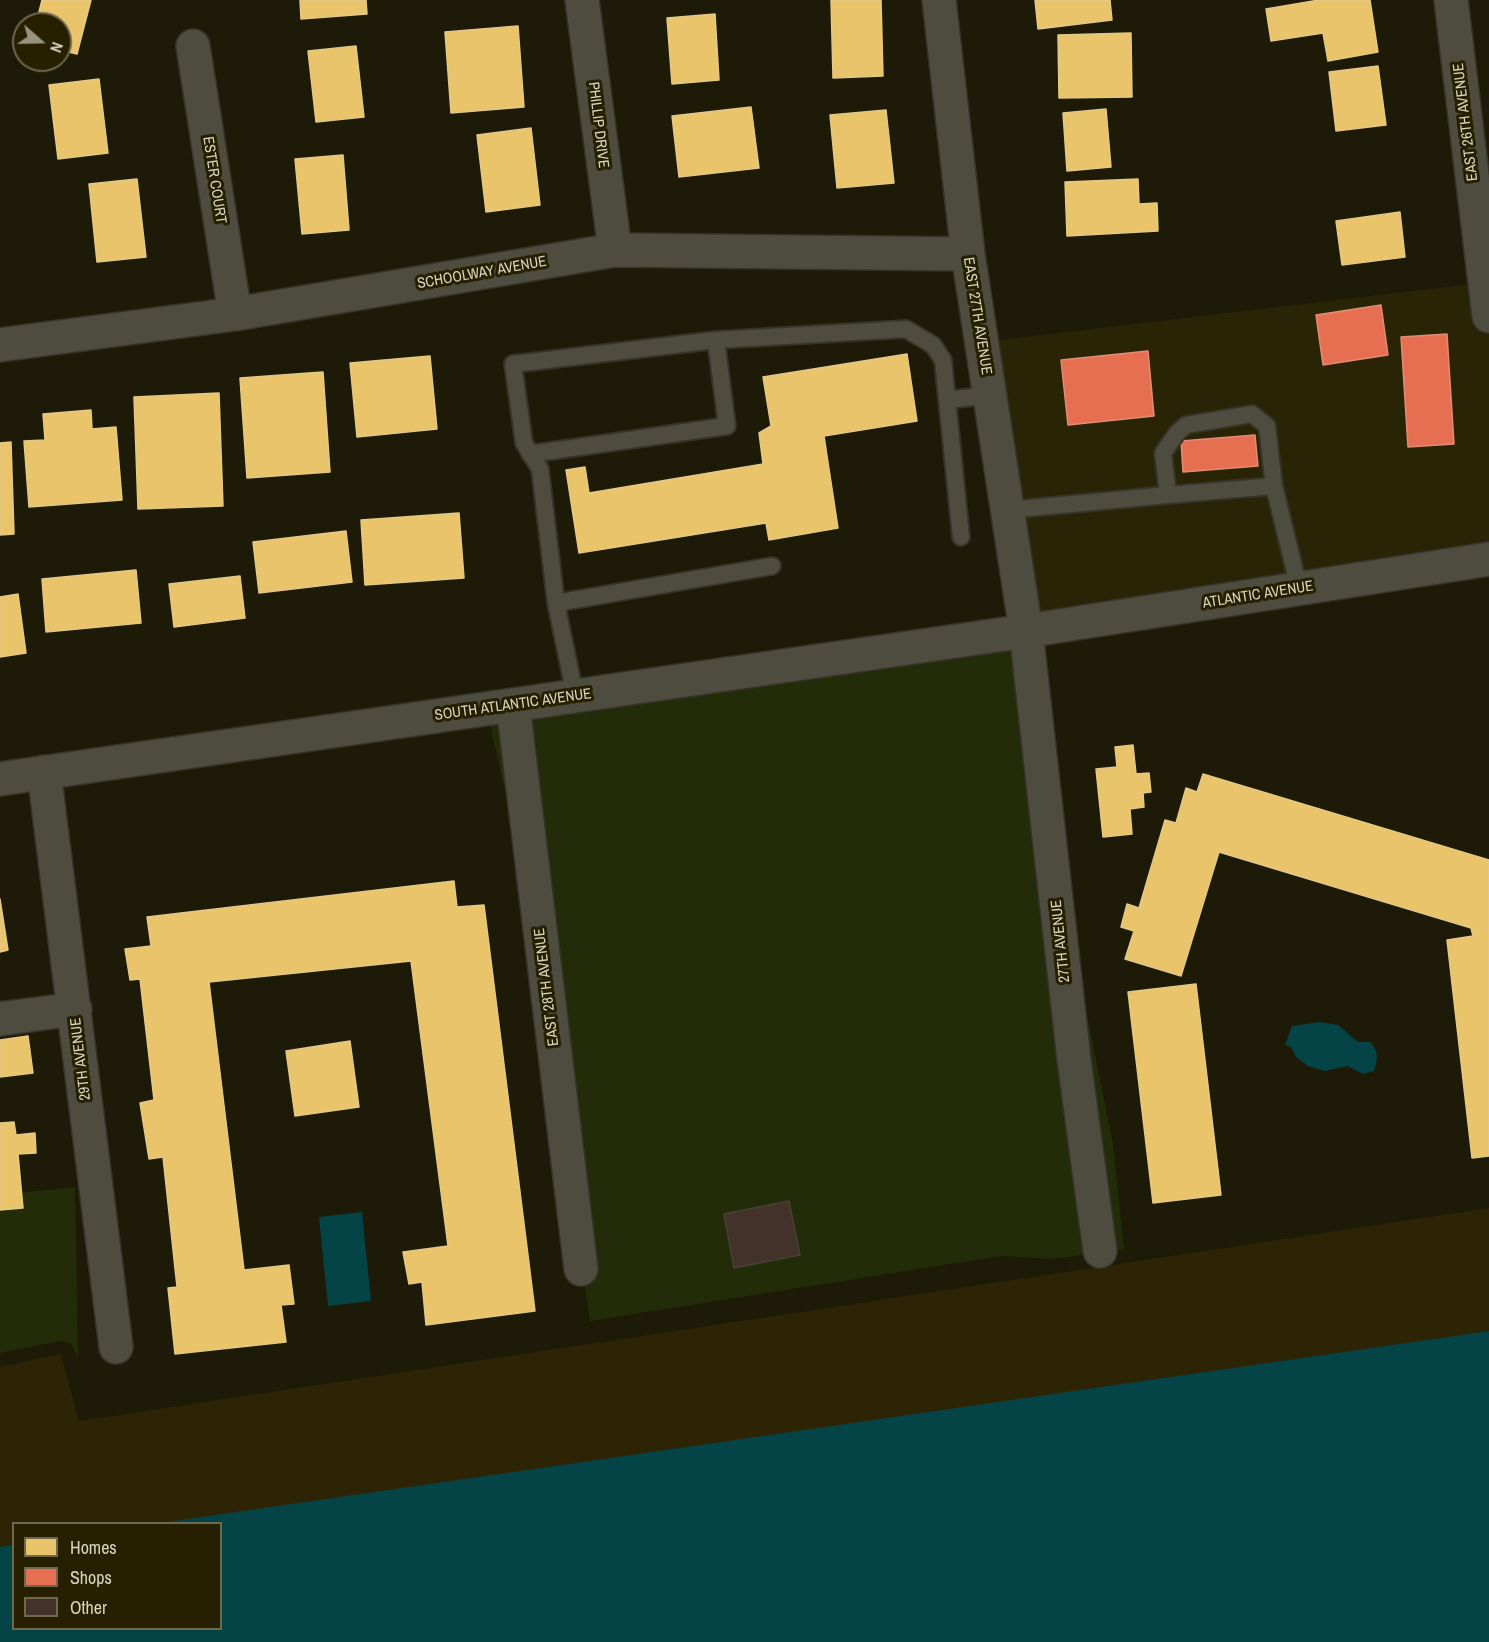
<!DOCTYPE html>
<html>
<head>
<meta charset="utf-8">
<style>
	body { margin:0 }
	#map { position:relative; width:1489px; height:1642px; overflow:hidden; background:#1e1a08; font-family:"Archivo Narrow",sans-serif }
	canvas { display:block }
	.legend { position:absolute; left:12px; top:1522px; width:210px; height:108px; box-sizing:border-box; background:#262000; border:2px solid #6d684e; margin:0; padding:8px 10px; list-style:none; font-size:18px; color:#d8d4c2 }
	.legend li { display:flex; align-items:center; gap:12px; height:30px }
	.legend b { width:30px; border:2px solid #6d684e }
	.north { position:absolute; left:12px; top:12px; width:60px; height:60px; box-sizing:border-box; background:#262000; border:2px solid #6d684e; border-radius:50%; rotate:110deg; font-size:16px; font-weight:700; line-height:24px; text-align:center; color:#d8d4c2 }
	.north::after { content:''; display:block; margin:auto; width:21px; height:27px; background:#979381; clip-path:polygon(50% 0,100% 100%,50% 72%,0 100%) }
</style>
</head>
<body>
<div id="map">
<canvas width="1489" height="1642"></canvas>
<ul class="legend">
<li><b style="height:16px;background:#e9c46a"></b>Homes</li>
<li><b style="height:16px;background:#e76f51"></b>Shops</li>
<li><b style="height:16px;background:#423229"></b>Other</li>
</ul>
<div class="north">N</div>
</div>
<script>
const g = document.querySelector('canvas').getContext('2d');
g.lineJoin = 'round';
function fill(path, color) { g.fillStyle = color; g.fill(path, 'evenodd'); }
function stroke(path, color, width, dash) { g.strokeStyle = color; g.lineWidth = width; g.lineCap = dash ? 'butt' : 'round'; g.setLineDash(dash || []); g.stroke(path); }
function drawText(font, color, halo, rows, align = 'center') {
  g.font = font + ' "Archivo Narrow",sans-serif'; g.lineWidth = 6; g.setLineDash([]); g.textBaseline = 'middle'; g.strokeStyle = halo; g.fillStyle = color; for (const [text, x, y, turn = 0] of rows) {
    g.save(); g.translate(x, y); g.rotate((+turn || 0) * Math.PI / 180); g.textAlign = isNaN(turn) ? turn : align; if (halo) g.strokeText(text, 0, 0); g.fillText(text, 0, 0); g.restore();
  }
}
fill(new Path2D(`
	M1489,282V559L1026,631L982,342Z`), '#2a2406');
fill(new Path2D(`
	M1023,648L1065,905L1113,1144L1124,1249L1053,1259L1001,1256L590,1321L530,900L490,725Z
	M75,1187L78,1357L71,1344L61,1341L0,1353V1195Z`), '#222c09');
fill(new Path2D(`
	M1489,1208V1642H0V1367L61,1354L79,1421ZM14,1524H220V1628H14Z`), '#2d2405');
fill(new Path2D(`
	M1320,1022L1338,1025L1358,1042H1370C1379,1052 1378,1058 1374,1071L1364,1074L1347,1066L1325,1071L1308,1066L1296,1057L1291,1047L1285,1045L1292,1026Z
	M362,1212L371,1301L328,1306L319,1217Z
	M1489,1331V1642H0V1547L13,1545L14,1628H220V1524L160,1523Z`), '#044447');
const homes = new Path2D(`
	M42,0H91L77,54L60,50V24H36Z
	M300,0H366L367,14L301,19Z
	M831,0H881L883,76L833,78Z
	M1035,0H1110L1112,20L1038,29Z
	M1319,0H1370L1378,52L1328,61L1323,33L1271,41L1266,9Z
	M715,14L719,80L672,84L667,18Z
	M518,26L524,107L451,113L445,32Z
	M1131,33L1132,97L1059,98L1058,35Z
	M356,46L364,117L316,122L308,51Z
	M1378,66L1386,125L1336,131L1329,72Z
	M99,79L108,153L58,159L49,85Z
	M751,107L759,168L679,177L672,116Z
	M1106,109L1111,167L1067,171L1063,113Z
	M886,110L894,183L837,188L830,115Z
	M531,128L540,205L486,212L477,135Z
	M343,155L349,230L302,234L295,159Z
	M137,179L146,257L97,262L89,184Z
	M1138,179L1139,204L1157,203L1158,231L1067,236L1065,182Z
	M1400,212L1405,257L1342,265L1336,221Z
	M907,354L917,421L824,436L838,528L769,540L766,523L579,553L566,470L585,467L589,493L763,464L759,433L771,426L763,377Z
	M430,356L437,429L357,437L350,363Z
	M323,372L330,472L247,478L240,378Z
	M219,393L223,506L138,509L134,397Z
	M91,410L92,429L116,427L122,500L29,507L24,441L45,440L43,414Z
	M11,442L14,534L0,535V443Z
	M459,513L464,578L365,585L361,520Z
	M346,531L352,582L259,593L253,542Z
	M136,570L141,623L46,632L42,579Z
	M240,576L245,618L174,627L169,584Z
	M18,594L26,653L0,657V597Z
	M1133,745L1136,774L1149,773L1151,792L1143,793L1144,807L1130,809L1132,834L1103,837L1096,769L1117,767L1115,747Z
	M1203,774L1489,860V1156L1472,1158L1447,940L1473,936L1471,928L1219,852L1181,976L1125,959L1134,931L1121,927L1127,904L1139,908L1165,820L1176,823L1186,788L1197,792Z
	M454,881L457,907L484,905L535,1311L426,1325L422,1282L409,1284L403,1252L448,1246L411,961L209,982L244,1270L289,1265L294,1304L281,1305L286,1342L175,1354L168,1288L177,1287L163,1157L149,1159L140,1103L154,1100L140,979L130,980L125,949L151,946L147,917Z
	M0,899L8,950L0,952Z
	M1196,984L1221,1195L1153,1203L1128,992Z
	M28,1036L33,1073L0,1077V1040Z
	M350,1041L359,1107L295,1116L286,1051Z
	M14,1122L16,1135L35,1133L36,1153L18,1154L23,1208L0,1210V1123Z`);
fill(homes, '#e9c46a');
stroke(homes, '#e4c984', 1.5);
const shops = new Path2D(`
	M1381,305L1388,355L1323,365L1316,315Z
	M1447,334L1454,444L1408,447L1401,337Z
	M1148,351L1154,416L1068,425L1061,360Z
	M1255,435L1258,466L1183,472L1181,441Z`);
fill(shops, '#e76f51');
stroke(shops, '#e28d73', 1.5);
const building = new Path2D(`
	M789,1201L800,1255L734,1268L724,1214Z`);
fill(building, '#423229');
stroke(building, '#494037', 1.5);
const lane = new Path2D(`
	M947,400L990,395
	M530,454L727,426L716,340
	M1168,495L1274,486
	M1008,510L1168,495L1163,453L1177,433L1186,425L1252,414L1267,426L1274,486L1299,588
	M772,566L556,603L540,469L524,443L513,364L716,340L906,329L933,345L943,360L961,537
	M556,603L575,695`);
const street = new Path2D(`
	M582,0L615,250
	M939,0L968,254L1026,631L1074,1060L1100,1251
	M1451,0L1489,316
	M193,46L235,314
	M0,345L235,314L615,250L968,254
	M513,705L581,1269
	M44,772L116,1347
	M0,1019L75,1009`);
const secondary = new Path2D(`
	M0,779L1026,631L1489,559`);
stroke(lane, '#363328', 20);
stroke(street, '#363328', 36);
stroke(secondary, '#363328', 36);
stroke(lane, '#4e4c3f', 16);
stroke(street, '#4e4c3f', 33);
stroke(secondary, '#4e4c3f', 33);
drawText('15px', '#d8d4c2', '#262000', [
	["EAST 26TH AVENUE",1466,122,-97],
	["PHILLIP DRIVE",598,125,83],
	["ESTER COURT",214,180,81],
	["SCHOOLWAY AVENUE",482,273,-10],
	["EAST 27TH AVENUE",977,316,81],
	["ATLANTIC AVENUE",1258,595,-9],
	["SOUTH ATLANTIC AVENUE",513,705,-8],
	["27TH AVENUE",1061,941,-96],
	["EAST 28TH AVENUE",547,987,-97],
	["29TH AVENUE",81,1059,-97]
]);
</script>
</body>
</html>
